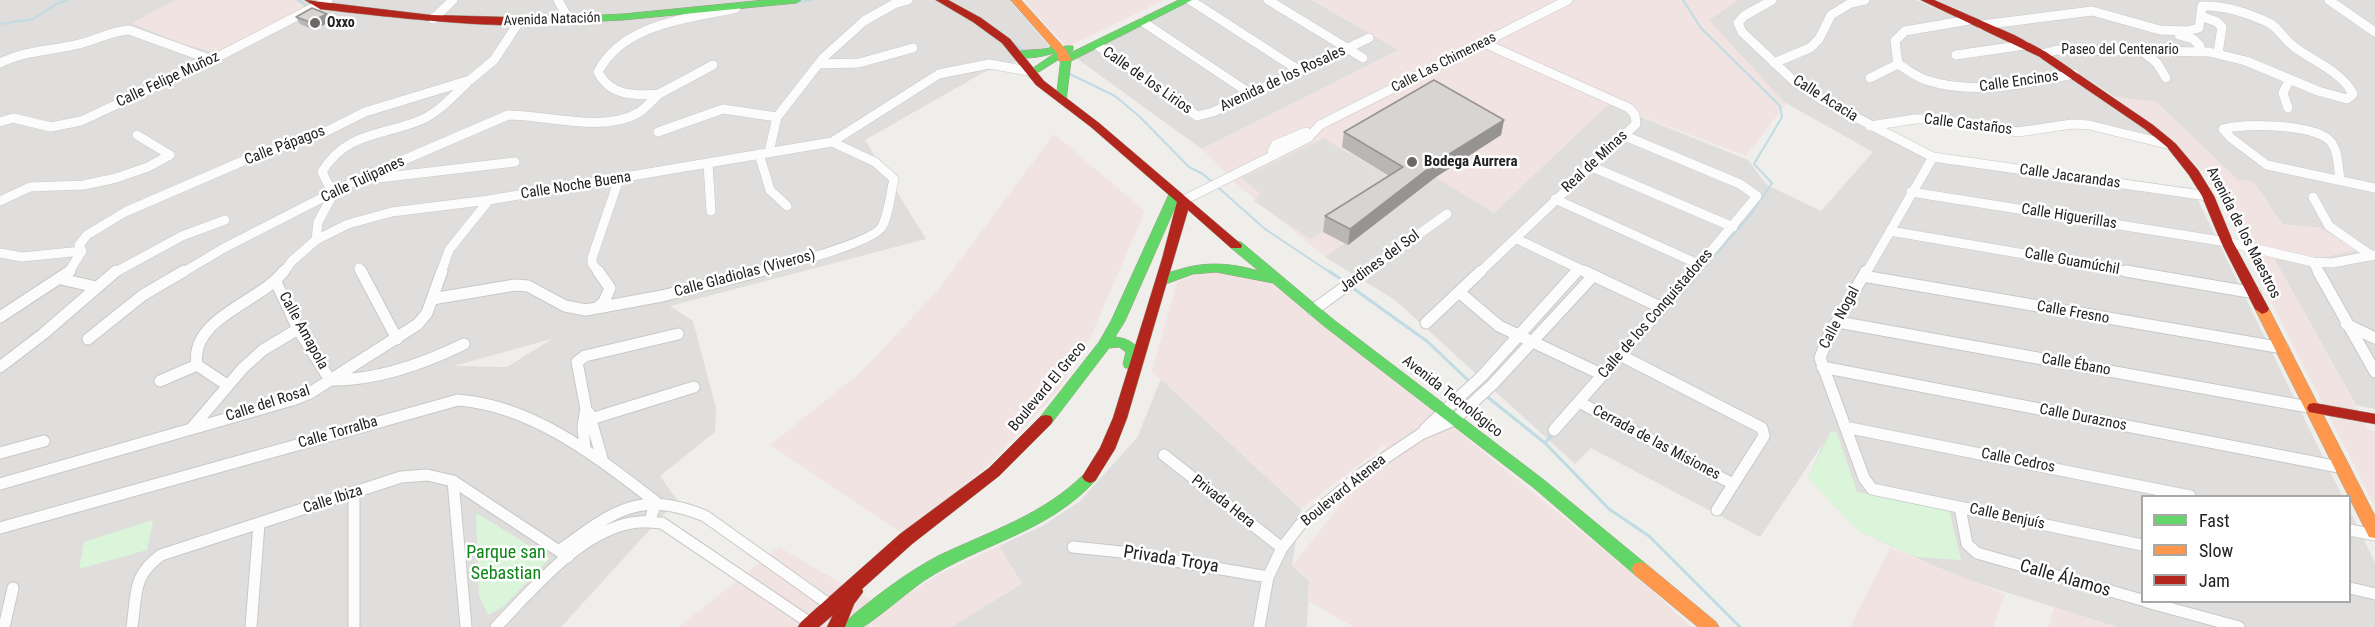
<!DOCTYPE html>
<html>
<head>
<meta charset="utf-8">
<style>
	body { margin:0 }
	#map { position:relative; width:2375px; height:627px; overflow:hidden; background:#f0eeeb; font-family:"Roboto Condensed",sans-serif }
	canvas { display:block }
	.legend { position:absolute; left:2141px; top:495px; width:210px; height:108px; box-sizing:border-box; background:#fff; border:2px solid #a7a7a7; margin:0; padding:8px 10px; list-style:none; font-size:18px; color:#222 }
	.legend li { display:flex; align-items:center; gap:12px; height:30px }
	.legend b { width:30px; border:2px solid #a7a7a7 }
</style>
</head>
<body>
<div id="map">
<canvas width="2375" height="627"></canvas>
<ul class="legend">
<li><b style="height:8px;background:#63d668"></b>Fast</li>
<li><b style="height:8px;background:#ff974d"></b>Slow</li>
<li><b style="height:8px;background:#b3261e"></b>Jam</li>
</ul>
</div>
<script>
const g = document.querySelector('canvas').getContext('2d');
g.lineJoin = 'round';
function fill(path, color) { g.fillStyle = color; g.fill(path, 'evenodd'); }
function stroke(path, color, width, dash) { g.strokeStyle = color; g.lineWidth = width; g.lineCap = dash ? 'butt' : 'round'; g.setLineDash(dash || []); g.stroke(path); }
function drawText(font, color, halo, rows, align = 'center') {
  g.font = font + ' "Roboto Condensed",sans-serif'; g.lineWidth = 5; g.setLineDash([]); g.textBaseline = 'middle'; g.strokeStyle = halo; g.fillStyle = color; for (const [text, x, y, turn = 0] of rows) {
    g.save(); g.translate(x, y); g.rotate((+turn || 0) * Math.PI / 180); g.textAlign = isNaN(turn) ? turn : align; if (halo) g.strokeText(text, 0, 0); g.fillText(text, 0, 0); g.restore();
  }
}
fill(new Path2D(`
	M0,0H1009L1053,50L986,71L865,140L926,239L670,306L693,321L716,408L715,432L660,476L677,500L561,627H0ZM552,339L507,367L454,366L551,339Z
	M1194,0H1312L1399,50L1202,149L1076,58Z
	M1738,0H1916L2013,42L2064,71L2159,138L2082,119L2025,129L1920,115L1874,123L1936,153L2192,188L2342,496H2142V602H2350V511L2375,563V627H2117L1955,576L1859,531L1808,478L1824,442L1760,537L1591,448L1575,464L1395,300L1325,257L1436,177L1609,104L1748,160L1767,185L1821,211L1873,152L1775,97L1708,20Z
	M1937,0H2375V409L2356,405L2276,262L2272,250L2320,258L2356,250L2320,228L2282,224L2254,182L2238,180L2156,102L2115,97L2042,49Z
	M1161,379L1301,509L1292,566L1309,581L1307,627H951L1021,584L999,546L1042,526L1079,502L1137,438Z`), '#dfdedc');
fill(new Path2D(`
	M175,0H295L310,9L220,54L181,43L132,23Z
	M1023,0H1164L1067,47Z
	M1312,0H1738L1709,20L1786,104L1746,156L1609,104L1494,213L1435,177L1325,257L1239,186L1202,149L1398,50Z
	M2115,97L2156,102L2238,180L2254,182L2282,224L2320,228L2357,250L2320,258L2273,251L2276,262L2369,430L2375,431V506L2207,176L2165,134Z
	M1054,134L1145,211L1092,334L1060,388L992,462L942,505L903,534L770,445L861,372L937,291Z
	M1208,270L1270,279L1647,585L1691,627H1354L1308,601L1309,581L1292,566L1391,440L1301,509L1152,371L1177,282Z
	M999,546L1022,583L951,627H875L871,624L868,627H679L779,547L886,609L937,575Z
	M1890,548L2005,594L1993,627H1850Z
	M2054,607L2117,627H2048Z`), '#f1e3e1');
fill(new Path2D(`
	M1831,431L1837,433L1857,492L1949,510L1961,560L1916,557L1859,531L1808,478Z
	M476,513L550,558L503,607L488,615L479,596Z
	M153,520L147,550L79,569L84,542Z`), '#daf5da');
fill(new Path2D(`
	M1324,138L1401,184L1310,239L1254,201L1261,194L1241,178Z`), '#e0dfde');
stroke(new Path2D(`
	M298,0L309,8
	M1683,0L1701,28L1780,106L1782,117L1754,164L1772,183L1751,214L1699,273
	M794,3L812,0
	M0,24L33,19L56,4L67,0
	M1012,42L1026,52
	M1070,74L1115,96L1139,116L1189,167L1203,174L1265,229L1331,273`), '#bfdbe3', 2);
stroke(new Path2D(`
	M1329,271L1345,282
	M1697,275L1700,271
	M1350,286L1428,342L1471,383
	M1485,395L1545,443L1609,509L1649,536L1740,627
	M1545,443L1554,433`), '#bfdbe3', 3);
const streetFar1 = new Path2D(`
	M558,0L569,20
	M1190,0L1300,71
	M1268,0L1363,58
	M1772,0L1744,16L1738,23L1742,32L1795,82L1822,100L1933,157L2208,196
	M2329,0L2375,32
	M2201,16L2217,22L2222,27L2218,53
	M433,19L453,0
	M1143,22L1251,94
	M1982,25L2092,11L2160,30L2187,31L2199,28L2202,6C2223,5 2245,12 2265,21C2278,26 2282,37 2292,45C2311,61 2342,71 2353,94L2347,99L2318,91L2246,61L2209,52L2057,50L2042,54
	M2179,35L2193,39L2200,46V51
	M1097,45L1197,116L1213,112L1369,38
	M2141,50L2157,63L2166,78
	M1956,55L2025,45
	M0,63C25,50 52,51 79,44C96,40 111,31 129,30L212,60
	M1774,63L1810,48L1819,39L1831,15L1851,3L1865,0
	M818,64L859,63L913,48
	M1898,64C1907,69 1916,77 1926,80C1975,96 2026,83 2074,74
	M1898,64L1895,41L1905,31L1969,20
	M713,65L659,94C635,96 610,96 598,72C623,23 688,19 736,8
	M1870,78L1898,64
	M2288,108L2283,93L2290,79
	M0,122L13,118L51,127L81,121L212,60L328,0
	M1870,126L1915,119H1936L2018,132L2072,124L2089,125L2171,145
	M658,132L723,109L777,117
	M1625,136L1740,184L1757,196L1693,273
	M769,152L777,117L823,58L864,21L894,4L908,0
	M759,154L770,190L787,206
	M1275,155L1272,151L1275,145L1306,132
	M708,164L711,211
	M1590,166L1733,227
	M370,179L515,162
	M2340,180C2338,168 2339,149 2329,140C2312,124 2245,123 2223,129L2231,138L2267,165L2375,188
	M1911,192L2227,242L2313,262L2332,263L2375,255
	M2313,197L2329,226L2372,256
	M1555,199L1698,264
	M1184,200L1308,138L1320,125L1568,0
	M0,201L30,187L84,185L116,178L148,167L170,155L137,135
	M1890,231L2135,273
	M1517,239L1588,273
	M316,240L318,222L333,194L322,172C346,131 385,136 423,119C440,111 453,96 467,83
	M0,253L22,257L82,251
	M2313,262L2319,273
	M359,268L361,273
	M68,273L82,251L79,245L87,235L125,212L257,155L319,135L365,112L470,80L494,60L519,22
	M114,273L182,236L225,220
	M182,273L224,248L357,180L508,115C547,115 603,133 638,113C646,108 652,100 659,94
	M283,273L292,261L316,240L348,224L392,212L489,200L832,142L939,74L989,64L1034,72
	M441,273L449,250L489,200
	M599,273L592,263V258L619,179
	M755,273C780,266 867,245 881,228C888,219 891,191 894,179L875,162L832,142
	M1365,273L1447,214
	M1479,273L1636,124L1635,115L1629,108L1484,43
	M1576,273L1579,269
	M1866,273L1933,157`);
const street = new Path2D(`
	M361,271L397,339
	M598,271L610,288L604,302L599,306
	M1584,271L1662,308
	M1866,271L1828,337L1820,358L1864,478L1872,489L2142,545
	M2126,271L2255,293
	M2318,271L2375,372
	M1863,276L2283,348
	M61,279L96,287
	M276,282L298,329L330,380C376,381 423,364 464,344
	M1459,292L1499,326L1603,375
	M432,299L515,285L528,286L565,306L586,310L662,296L761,271
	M1313,310L1367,271
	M0,317L70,271
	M1838,322L2314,408
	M1426,323L1481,271
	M2346,324L2375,338
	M88,339L143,295L184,271
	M1620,355L1762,428L1764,436L1717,510
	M0,367L43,334L116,271
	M1822,367L2344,468
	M160,381L197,365
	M227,385L197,365C189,318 261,302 284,271
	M1579,402L1733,484
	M589,413L603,462
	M591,419L694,387
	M1845,427L2190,496
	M191,429L243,368L263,350L298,329
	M1425,429L1482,376L1577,271
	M1554,430L1694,271
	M585,450L583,426L586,409L577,362L585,356L678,334
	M0,453L44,441
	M1164,455L1282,548
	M453,481L466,627
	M0,484L292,400L310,393L418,324L427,313L442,271
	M354,493V627
	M1960,508L1967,544L1977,553L2142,600
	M0,528L458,400C534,406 597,457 656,502L650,520
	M2350,530L2375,535
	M1073,547L1122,552L1268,577
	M559,551C612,512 639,489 705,516L830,605
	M2350,588L2375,594
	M2147,602L2239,627
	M4,627L13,588
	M132,627C137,594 132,576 161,555L401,477L427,475L453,481L568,557
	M251,627L259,524
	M496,627C532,590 584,526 639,522C646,521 655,523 662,523L810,623
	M1259,627L1268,577L1282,548L1300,525L1364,472L1421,434L1454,420L1493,384L1593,276`);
const fast = new Path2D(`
	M765,0H801L796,3L623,20L541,24L536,21L541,18L623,14Z
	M1179,0H1192L1071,61L1066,101L1062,102L1056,99L1061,58L1034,75L1030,74V70L1055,53C1042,56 1024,62 1013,54C1022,48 1038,51 1050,48L1052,43L1056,42L1061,45L1059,50L1065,46H1073V50L1066,55Z
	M1175,190L1181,194L1125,321L1115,337C1126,338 1134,342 1140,351L1135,368H1125L1123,364L1126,352L1119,347L1109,348L1051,424H1041L1039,420L1041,416L1099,342L1111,321L1169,194Z
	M1236,241L1241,242L1334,320L1544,480L1646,564L1648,569L1646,574L1640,576L1634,574L1534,488L1324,326L1273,283L1216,272L1193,274L1163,285L1156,281C1161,275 1170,272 1178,270C1206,261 1230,263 1259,271L1231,248L1230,245Z
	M1090,471L1095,473L1098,477L1095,481C1047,533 982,543 925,580C914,587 868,626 862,627C856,627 849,627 843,627C849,616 864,607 873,599C894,583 915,568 938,556C990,531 1044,515 1085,473Z`);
const slow = new Path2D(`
	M1011,0H1021L1066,50L1071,59L1070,61H1059L1057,53Z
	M2262,304L2269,309L2375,516V538L2369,537L2255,309Z
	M1640,562L1646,564L1716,622L1719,627H1698L1634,574L1632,569L1634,564Z`);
const jam = new Path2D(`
	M305,0L430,15L541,18L546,21C529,34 352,13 320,9Z
	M936,0H948L981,18L1010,39L1044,81L1099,123L1242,245L1241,248H1231L1188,210L1127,418L1115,449L1095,481L1090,483L1085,481L1082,477L1100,448L1113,418L1162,259L1177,202L1091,127L1036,85L1002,43L973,22Z
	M1921,0H1934L2014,35L2046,52L2153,125L2175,143L2198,170L2214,196L2233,242L2269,309L2267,312L2262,314L2255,309L2221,242L2202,196L2189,175L2167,147L2145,129L2038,56Z
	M2314,403L2375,414V424L2309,412L2307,408L2309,404Z
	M1046,415L1051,416L1053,420L1051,424L999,476L912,544L862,589L863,592L854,604L845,627H827L833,615L819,627H798L801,622L900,534L989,468L1041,416Z`);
stroke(streetFar1, '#c9c8c7', 10);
stroke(street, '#c9c8c7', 13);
stroke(fast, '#999a82', 1);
stroke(slow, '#999a82', 1);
stroke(jam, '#999a82', 1);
stroke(streetFar1, '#fdfcfc', 9);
stroke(street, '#fdfcfc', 11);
fill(fast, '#63d668');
fill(slow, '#ff974d');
fill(jam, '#b3261e');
fill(new Path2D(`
	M296,17L331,21L314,30L300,24Z
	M1504,120L1501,135L1436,177L1348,245L1323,232L1325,216L1389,176L1342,147L1344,132Z`), '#b9b6b5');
fill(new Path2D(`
	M327,14L331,21L314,30L310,22Z
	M1504,120L1501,135L1436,177L1348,245L1350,229L1438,161Z`), '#969493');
const building = new Path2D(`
	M312,8L327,14L310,22L296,17Z
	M1434,80L1504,120L1438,161L1350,229L1325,216L1403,167L1344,132Z`);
fill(building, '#d7d4d2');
stroke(building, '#969493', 1.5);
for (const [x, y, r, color] of [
	[315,23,6,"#6a6968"],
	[1412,162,6,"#6a6968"]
]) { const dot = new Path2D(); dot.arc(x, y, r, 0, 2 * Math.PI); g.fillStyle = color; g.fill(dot); stroke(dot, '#fff', 2); }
drawText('14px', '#222', '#fff', [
	["Avenida Natación",552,20,-2],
	["Paseo del Centenario",2120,50],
	["Calle Las Chimeneas",1444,63,-27]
]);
drawText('bold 14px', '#222', '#fff', [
	["Oxxo",327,23]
], 'left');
drawText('15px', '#222', '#fff', [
	["Avenida de los Rosales",1283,79,-25],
	["Calle Felipe Muñoz",168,80,-25],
	["Calle de los Lirios",1147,81,35],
	["Calle Encinos",2019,82,-8],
	["Calle Acacia",1825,99,32],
	["Calle Castaños",1968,125,7],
	["Calle Pápagos",285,146,-21],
	["Real de Minas",1595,162,-43],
	["Calle Jacarandas",2070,177,8],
	["Calle Tulipanes",363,180,-25],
	["Calle Noche Buena",576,186,-9],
	["Calle Higuerillas",2069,217,9],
	["Avenida de los Maestros",2243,233,63],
	["Jardines del Sol",1380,262,-36],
	["Calle Guamúchil",2072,262,10],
	["Calle Gladiolas (Viveros)",745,274,-15],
	["Calle Fresno",2073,313,10],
	["Calle de los Conquistadores",1656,314,-49],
	["Calle Nogal",1840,318,-62],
	["Calle Amapola",303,331,61],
	["Calle Ébano",2076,365,10],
	["Boulevard El Greco",1048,387,-50],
	["Avenida Tecnológico",1452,397,38],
	["Calle del Rosal",268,404,-18],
	["Calle Duraznos",2083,418,11],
	["Calle Torralba",338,433,-16],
	["Cerrada de las Misiones",1656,443,28],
	["Calle Cedros",2018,461,11],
	["Boulevard Atenea",1344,491,-39],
	["Calle Ibiza",333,500,-18],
	["Privada Hera",1223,502,38],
	["Calle Benjuís",2007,517,12]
]);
drawText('bold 15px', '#222', '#fff', [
	["Bodega Aurrera",1424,162]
], 'left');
drawText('18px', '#0c8416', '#fff', [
	["Parque san",506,553],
	["Sebastian",506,574]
]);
drawText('18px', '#222', '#fff', [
	["Privada Troya",1171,560,9],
	["Calle Álamos",2065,579,16]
]);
</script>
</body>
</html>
